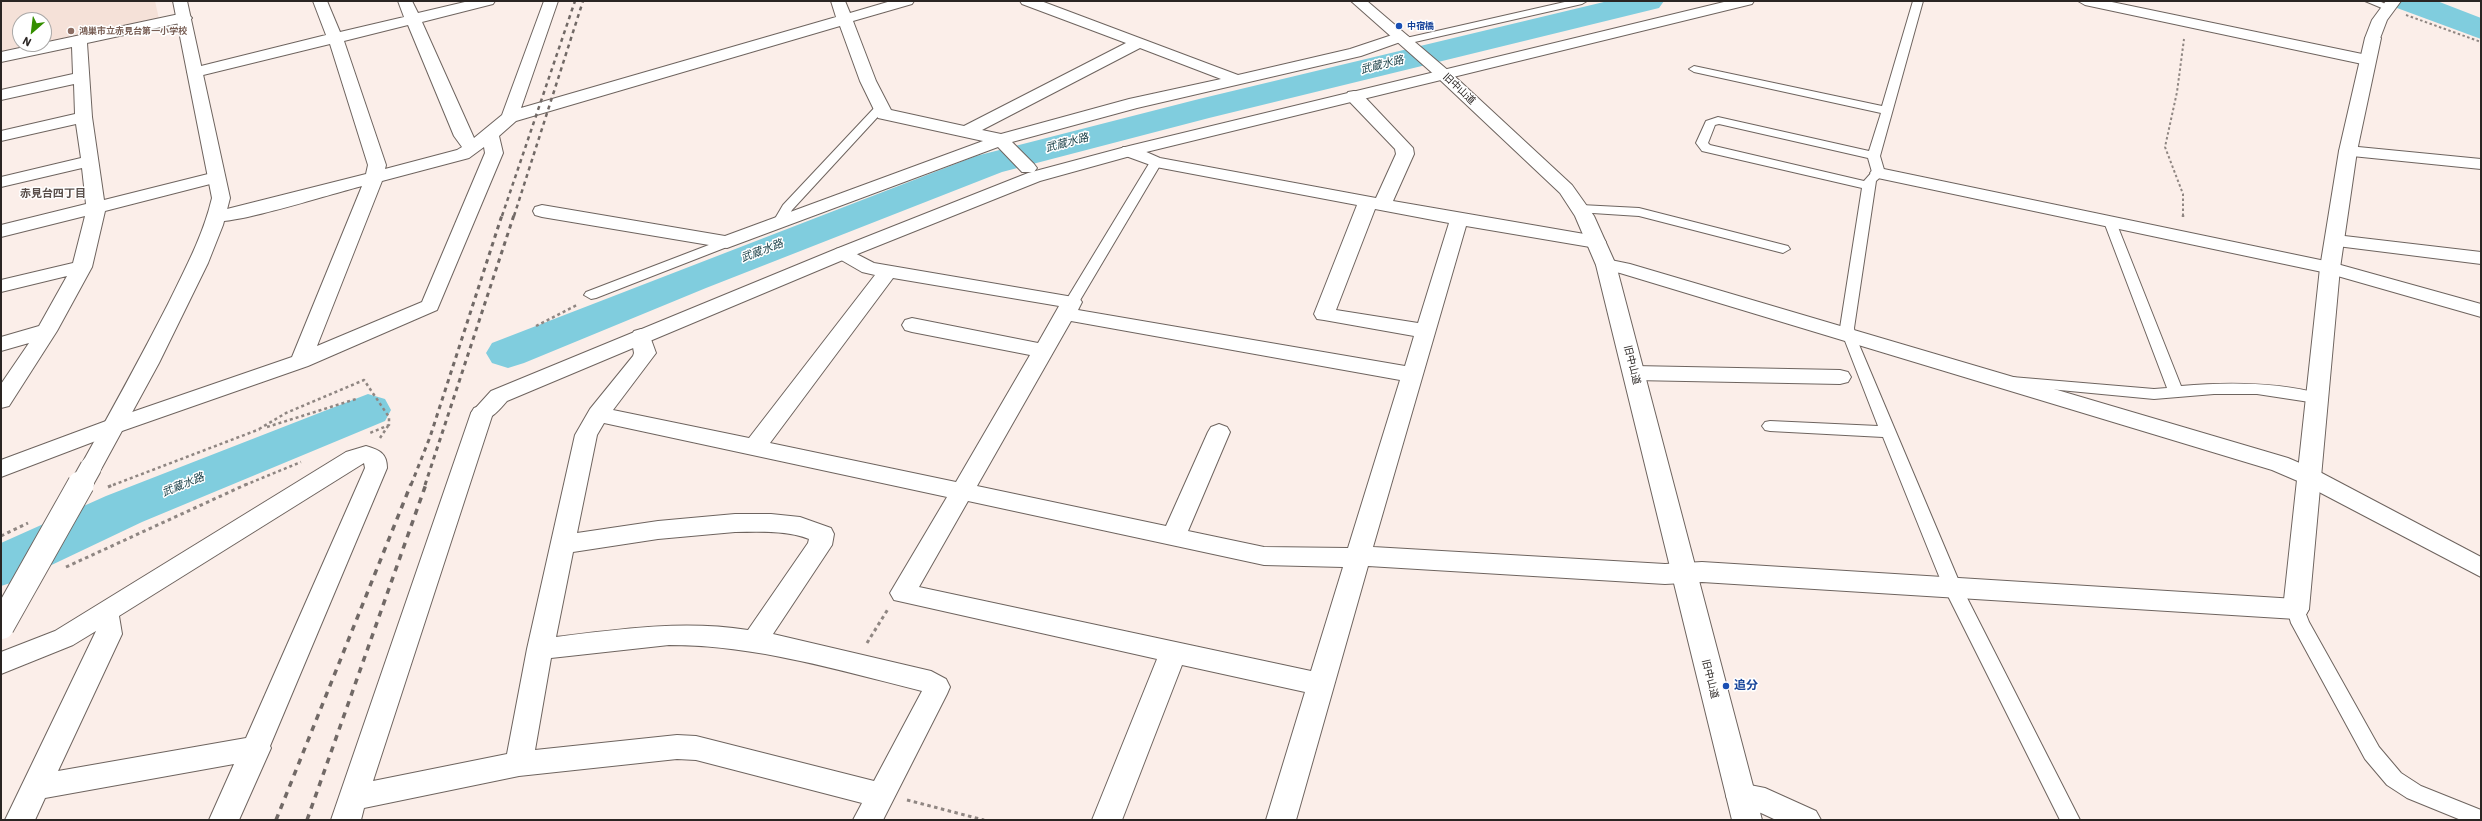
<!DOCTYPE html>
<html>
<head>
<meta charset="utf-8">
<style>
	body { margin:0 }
	#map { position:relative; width:2482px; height:821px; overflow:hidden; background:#fbeee9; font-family:"IBM Plex Sans",sans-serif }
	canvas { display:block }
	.frame { position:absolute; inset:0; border:2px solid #2a2523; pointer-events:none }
	.north { position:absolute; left:12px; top:12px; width:40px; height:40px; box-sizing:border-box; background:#fff; border:1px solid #aaa8a7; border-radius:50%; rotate:208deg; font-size:11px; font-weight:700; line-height:16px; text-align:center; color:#2a2523 }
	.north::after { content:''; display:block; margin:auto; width:14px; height:18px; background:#358f00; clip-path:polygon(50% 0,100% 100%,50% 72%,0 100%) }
</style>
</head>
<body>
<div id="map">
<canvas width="2482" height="821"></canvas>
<div class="frame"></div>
<div class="north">N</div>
</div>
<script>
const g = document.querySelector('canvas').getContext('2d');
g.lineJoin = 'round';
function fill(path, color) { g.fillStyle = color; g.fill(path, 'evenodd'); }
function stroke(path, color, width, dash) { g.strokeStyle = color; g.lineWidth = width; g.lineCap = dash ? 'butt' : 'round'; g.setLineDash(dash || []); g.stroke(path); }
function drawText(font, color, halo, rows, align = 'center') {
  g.font = font + ' "IBM Plex Sans","Noto Sans JP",sans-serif'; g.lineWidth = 3; g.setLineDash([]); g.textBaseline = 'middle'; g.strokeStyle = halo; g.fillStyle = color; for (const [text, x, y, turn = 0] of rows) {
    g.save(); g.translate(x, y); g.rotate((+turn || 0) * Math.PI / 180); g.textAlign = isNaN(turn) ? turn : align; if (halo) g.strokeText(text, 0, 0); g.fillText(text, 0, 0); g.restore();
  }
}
fill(new Path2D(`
	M1,1H155L159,19L44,42V20H20V44H35L1,51Z`), '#f5e1d8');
fill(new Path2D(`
	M1608,1H1664L1659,8L1209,118L1002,172L706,288L524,363L508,368L492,363L486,353L492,343L976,156L1199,99Z
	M2392,1H2437L2481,18V39L2397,8Z
	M368,394L385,399L391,410L385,421L142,522L20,580L1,586V543L106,496Z`), '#80cdde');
const service = new Path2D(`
	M1569,1H1587L1582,4L1406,44L1401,41L1406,38Z
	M1913,1H1923L1880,156L1885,173L1876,181L1854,328L1855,335L1961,586L2080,820H2060L1943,586L1883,437L1770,431L1765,430L1762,426L1765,422L1770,421L1878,426L1840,328L1862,188L1702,151L1696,143L1706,121L1718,117L1869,151L1881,113L1694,72L1689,69L1694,66L1882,106ZM1719,124L1868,158L1872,172L1864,181L1710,145L1708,143L1715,125Z
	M2365,1H2379L2394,8L2389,11Z
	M881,104L885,105V109L792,210L784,225H774L773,222L783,205L877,105Z
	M1156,158L1162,162L1079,302L1072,306L1067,305L1065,302L1150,162Z
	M1581,205L1639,208L1788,246L1790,249L1783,253L1639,216L1577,212L1575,209Z
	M2110,218L2116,222L2181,386C2228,382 2276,382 2321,394L2323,398L2321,402L2316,403L2257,394H2214L2154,399L2007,385L2005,382L2012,377L2154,389L2167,388L2104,222Z
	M727,238L732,239L734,242L732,245L596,298L591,299L584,295L586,292Z
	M2296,602L2302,604L2309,622L2379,747L2401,773L2421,786L2481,810V820H2461L2407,798L2387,785L2365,759L2291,623L2287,609L2290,604Z`);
const minor = new Path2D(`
	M313,1H327L340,32L404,17L398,1H412L418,13L469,1H495L493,4L422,22L474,138L502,115L544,1H558L521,108L836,17L831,1H845L850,13L891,1H914L912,4L853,21L876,81L891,110L964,126L1126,43L1022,4L1020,1H1041L1238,75L1350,49L1401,32L1409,37L1406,40L1361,56L1137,108L1012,142L1034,164L1037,168L1034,172H1022L998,147L727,248L542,217L535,215L533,211L535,207L542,205L725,236L983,141L878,118L860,81L840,26L516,121L499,136L503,153L437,310L308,366L122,431L1,477V460L106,421L292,357L362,186C334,193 232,226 211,221L209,217L211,213L366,174L368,165L330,44L195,77L187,72L189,69L326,35ZM408,25L454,136L462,147L457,150L385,169L386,165L344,41ZM1140,48L1221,79L1129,99L1001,134L982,130ZM484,147L485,153L422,302L317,346L382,181L469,158Z
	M2078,1H2107L2367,55L2375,60L2367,65L2085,5Z
	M2386,1H2401L2387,20L2379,41H2367L2365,38L2372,20Z
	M184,13L189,15L192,18L189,21L87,43L92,117L104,200L216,172L222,173L225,177L222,181L105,211L92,267L57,331L9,406L1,408V384L29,343L1,351V337L39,326L67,276L1,292V280L73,263L85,216L1,237V225L86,204L82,168L1,187V177L81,158L76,124L1,141V131L75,114L74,84L1,100V90L73,74L72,47L1,62V52Z
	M1354,91L1360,92L1413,148L1414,154L1393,201L1596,236L1603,238L1606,242L1603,246L1596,248L1466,226L1373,547L1665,564L1702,562L2296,599L2305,602L2309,609L2305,616L2296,619L1702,582L1665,584L1368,566L1296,820H1266L1305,692L1182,665L1122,820H1092L1157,659L894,600L890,593L947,497L604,423L597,435L577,533L658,521L735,514H771L800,517L831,528L834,534L832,545L773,634L931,671L946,679L950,687L947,694L883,820H853L862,803L696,760L677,759L519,776L364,808L361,820H331L471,413L474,408L482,405L490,408L493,413L373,781L507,754L527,649L575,435L590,409L633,356L634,353L631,336L634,331L641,329L648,331L656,353L613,410L749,438L875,275L862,272L836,257L833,253L836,249L843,247L874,263L1079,298L1082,302L1078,310L1405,366L1414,336L1324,320L1317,319L1314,314L1357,205L1156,167L1123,155L1120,151L1123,147H1135L1160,158L1376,198L1396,154L1395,149L1348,100L1346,96L1348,92ZM1375,209L1449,223L1418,323L1336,310ZM893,278L1059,306L1038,343L912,318L905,320L902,325L905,330L912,332L1030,355L956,482L770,443ZM1071,321L1400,380L1348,548L1264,547L1188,531L1230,432L1227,427L1219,424L1211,427L1208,432L1166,526L977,486ZM968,501L1264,565L1343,567L1311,671L919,587ZM735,532C760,532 786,530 809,539L808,543L748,630C683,620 620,629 556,637L573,552L658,539ZM669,645C756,645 838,670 922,691L874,781L696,736L677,735L535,750L551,658Z
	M2348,146L2481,159V169L2342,155L2339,151L2342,147Z
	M1879,168L2330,262L2481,304V317L2327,273L1873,177L1870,173L1873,169Z
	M2336,235L2481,252V264L2329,245L2326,241L2329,237Z
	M1606,259L1630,264L2288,458L2316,470L2481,557V577L2300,482L2272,470L1620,273L1599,269L1596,265L1599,261Z
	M1634,366L1840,370L1848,372L1851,377L1848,382L1840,384L1634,380L1626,378L1623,373L1626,368Z
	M366,446C379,450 387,453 387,468L270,746L271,748L239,820H209L234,764L45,798L35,820H5L96,631L73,645L1,674V652L55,631L346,452ZM364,463L365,468L246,738L58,771L122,634L119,616Z
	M1740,783L1765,788L1816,811L1821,820H1776L1761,813L1730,805L1726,796L1730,787Z`);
const tertiary = new Path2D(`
	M173,1H187L230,198L223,225L208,263L159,363L99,473L91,475L83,473L80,467C110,413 140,359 168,304C185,269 203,236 212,198Z
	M1728,1H1754L1752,4L1134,155L1040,181L850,257L507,401C497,412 490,423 474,418L471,413L491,391L836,249L1028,173L1129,146Z
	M2373,33L2381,38L2357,151L2340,268L2309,609L2305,616L2296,619L2287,616L2283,609L2320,268L2339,151L2365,38Z`);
const secondary = new Path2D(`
	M1351,1H1367L1450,72L1572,185L1594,216L1616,265L1762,820H1732L1596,265L1575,216L1560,193L1438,78Z`);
stroke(service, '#6e645f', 2);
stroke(minor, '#6e645f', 2);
stroke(tertiary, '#6e645f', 2);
stroke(secondary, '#6e645f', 2);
stroke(new Path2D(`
	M2406,15L2481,42
	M2183,216V194L2165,147L2177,92L2184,39`), '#8f8682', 2, [2.5, 2.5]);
stroke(new Path2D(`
	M2183,215V217
	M536,326L577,305
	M267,427L356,399
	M259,429L286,413L364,380L389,417V425L370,433
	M380,438L388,426
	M113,485L260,429
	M245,485L301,462`), '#8f8682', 2.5, [3, 3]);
stroke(new Path2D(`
	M108,487L115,484
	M1,536L28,523
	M66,567L247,484
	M867,643L888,609
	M907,800L984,820`), '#8f8682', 3, [3.5, 3.5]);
fill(service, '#fff');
fill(minor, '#fff');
fill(tertiary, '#fff');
fill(secondary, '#fff');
stroke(new Path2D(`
	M502,216L575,1
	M514,216L583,1`), '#716966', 2.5, [4, 4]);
stroke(new Path2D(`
	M411,485L430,437L502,215
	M425,485L514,215`), '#716966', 3, [4.5, 4.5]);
stroke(new Path2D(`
	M276,820L411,484
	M307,820L426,484`), '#716966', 3.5, [6, 6]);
const tertiaryBridgeFar1 = new Path2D(`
	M81,485L91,467`);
const tertiaryBridge = new Path2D(`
	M1,626L81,484`);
stroke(tertiaryBridgeFar1, '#6e645f', 23, []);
stroke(tertiaryBridge, '#6e645f', 28, []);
stroke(tertiaryBridgeFar1, '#fff', 21);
stroke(tertiaryBridge, '#fff', 26);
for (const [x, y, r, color] of [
	[1399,26,4,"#1a4fb4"],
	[71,31,4,"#8d6e63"],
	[1726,686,4,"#1a4fb4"]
]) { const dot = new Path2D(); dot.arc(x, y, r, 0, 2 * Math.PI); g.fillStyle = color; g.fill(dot); stroke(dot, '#fff', 1.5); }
drawText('bold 9px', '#164399', '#fff', [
	["中宿橋",1407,26]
], 'left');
drawText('bold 9px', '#785e54', '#fff', [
	["鴻巣市立赤見台第一小学校",79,31]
], 'left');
drawText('10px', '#2a2523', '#fff', [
	["旧中山道",1459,89,43],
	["旧中山道",1632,365,76],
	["旧中山道",1710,679,76]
]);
drawText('italic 11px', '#20454c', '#fff', [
	["武蔵水路",1382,65,-14],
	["武蔵水路",1067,143,-15],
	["武蔵水路",762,251,-21],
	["武蔵水路",183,485,-22]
]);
drawText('bold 11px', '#594e4a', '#fff', [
	["赤見台四丁目",53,194]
]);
drawText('bold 12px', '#164399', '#fff', [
	["追分",1734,686]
], 'left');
</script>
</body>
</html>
